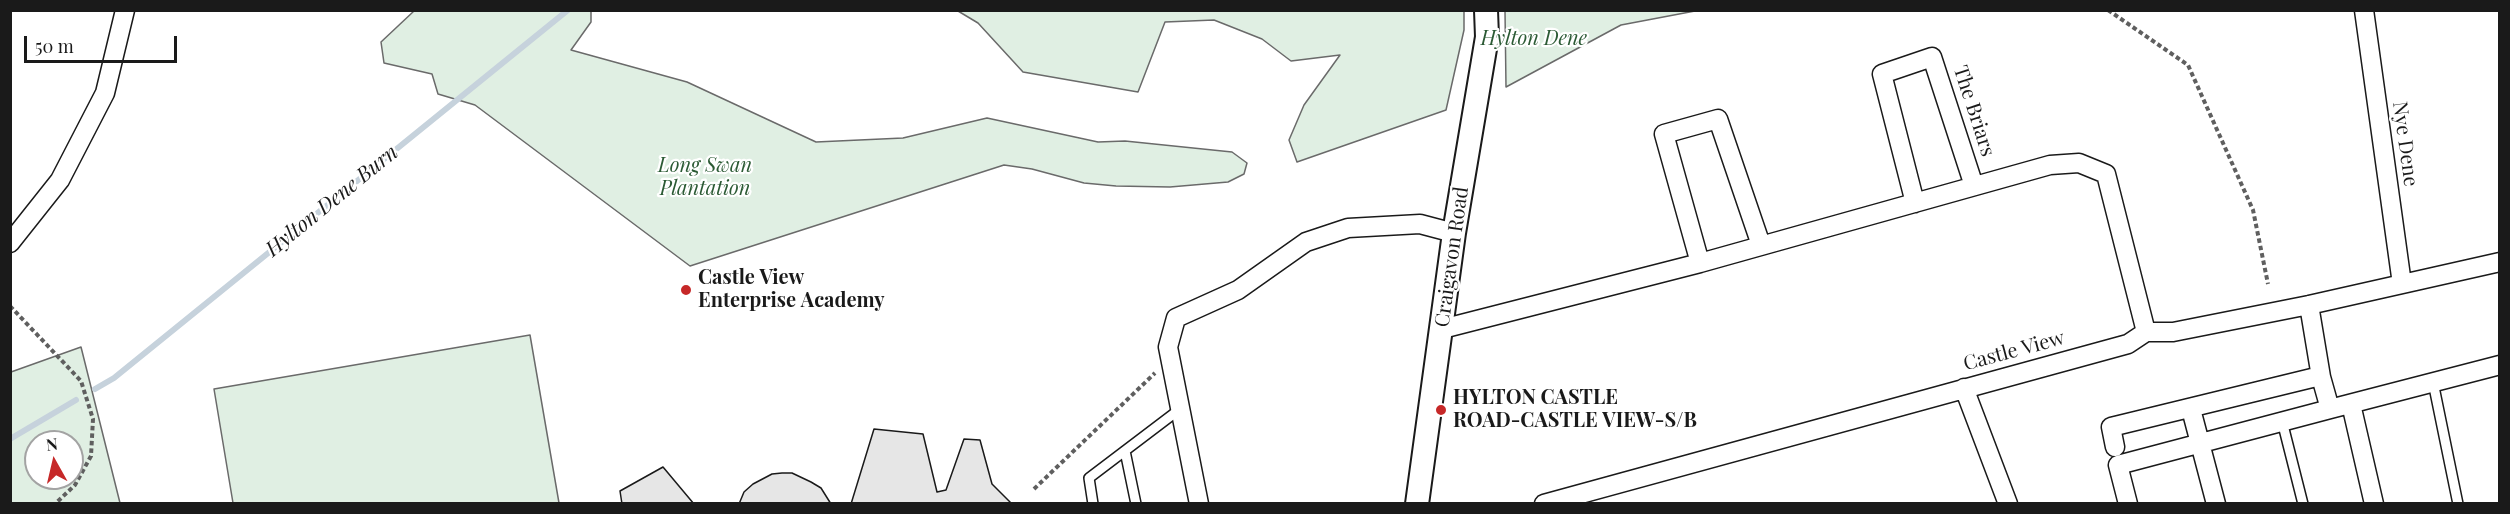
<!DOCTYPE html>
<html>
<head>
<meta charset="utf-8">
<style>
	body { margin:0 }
	#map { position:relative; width:2510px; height:514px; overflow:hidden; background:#fff; font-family:"Playfair Display",serif }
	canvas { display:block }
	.frame { position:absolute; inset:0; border:12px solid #1a1a1a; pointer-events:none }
	.north { position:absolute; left:24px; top:430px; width:60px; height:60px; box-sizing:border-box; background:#fff; border:2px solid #a3a3a3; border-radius:50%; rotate:352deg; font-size:16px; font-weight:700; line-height:24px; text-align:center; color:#1a1a1a }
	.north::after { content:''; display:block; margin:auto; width:21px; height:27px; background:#c62828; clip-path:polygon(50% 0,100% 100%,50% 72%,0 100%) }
	.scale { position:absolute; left:24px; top:36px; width:153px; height:27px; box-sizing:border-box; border:3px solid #1a1a1a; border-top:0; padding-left:8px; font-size:18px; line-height:21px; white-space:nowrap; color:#1a1a1a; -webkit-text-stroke:4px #fff; paint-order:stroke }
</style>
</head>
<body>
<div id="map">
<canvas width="2510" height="514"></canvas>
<div class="frame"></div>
<div class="north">N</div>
<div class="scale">50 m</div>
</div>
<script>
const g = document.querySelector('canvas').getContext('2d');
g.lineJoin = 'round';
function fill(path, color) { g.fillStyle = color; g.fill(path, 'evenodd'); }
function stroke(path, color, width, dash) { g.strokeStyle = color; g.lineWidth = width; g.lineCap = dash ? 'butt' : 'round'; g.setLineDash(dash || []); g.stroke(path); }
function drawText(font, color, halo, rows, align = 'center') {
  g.font = font + ' "Playfair Display",serif'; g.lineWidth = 4.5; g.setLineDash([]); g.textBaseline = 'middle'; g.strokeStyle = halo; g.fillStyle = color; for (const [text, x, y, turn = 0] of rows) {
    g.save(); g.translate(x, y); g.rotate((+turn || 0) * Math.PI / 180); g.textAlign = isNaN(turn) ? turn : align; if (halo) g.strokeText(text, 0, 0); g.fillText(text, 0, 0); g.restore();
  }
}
const green = new Path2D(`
	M1464,10V30L1446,110L1297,162L1289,140L1304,105L1340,55L1291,61L1262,39L1214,20L1165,22L1138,92L1023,72L978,23L958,11Z
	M414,11H591V22L571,50L687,82L816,142L903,138L987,118L1098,142L1125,141L1232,152L1247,163L1244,174L1228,182L1170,187L1116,186L1084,183L1032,169L1004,165L690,266L475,105L438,94L432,74L384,63L381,42Z
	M1505,11V10L1695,11L1621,25L1506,87Z
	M530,335L559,503H233L214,389Z
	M81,347L120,503H11V372ZM36,442H72V478H36Z`);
fill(green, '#e0efe3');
stroke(green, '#6a6a6a', 1.5);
stroke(new Path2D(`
	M95,389L114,378L568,10
	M10,439L76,400`), '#c6d2dc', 6);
const building = new Path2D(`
	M874,429L923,434L937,492L946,490L964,439L980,440L992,484L1012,504H851Z
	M663,467L694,504H622L620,491Z
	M782,473H792L811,482L821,488L831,504H739L744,492L753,484L772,474Z`);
fill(building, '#e6e6e6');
stroke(building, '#1a1a1a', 1.5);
const service = new Path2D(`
	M2433,382L2458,504
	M2282,421L2303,504
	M1125,451L1136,504
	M1093,504L1089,478L1180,409`);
const minor = new Path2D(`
	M2364,10L2402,284
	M1915,203L1882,74L1932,57L1974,186
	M10,243L60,180L105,93L125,10
	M1700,263L1664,134L1718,119L1761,245
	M2309,305L2321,377L2330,409L2500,365
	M1442,329L1700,263L2050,165L2079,163L2106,174L2146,332
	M1964,388L2008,504
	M2351,404L2374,504
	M2191,409L2216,504
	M2115,447L2111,427L2312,378
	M1199,504L1168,347L1176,318L1238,290L1306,242L1348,228L1420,224L1454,233
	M1544,504L2128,344L2146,332H2173L2309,305L2500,262
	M2128,504L2118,465L2330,409`);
const tertiary = new Path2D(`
	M1417,504L1454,233L1487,37L1486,10`);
stroke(service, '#1a1a1a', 12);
stroke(minor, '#1a1a1a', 21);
stroke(tertiary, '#1a1a1a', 26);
stroke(new Path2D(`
	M2108,10L2188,65L2253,210L2268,284
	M10,306L81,381L93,419L91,456L75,485L55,504
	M1034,489L1155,373`), '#5f5f5f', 4, [4.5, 3]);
stroke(service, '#fff', 9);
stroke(minor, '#fff', 18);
stroke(tertiary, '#fff', 22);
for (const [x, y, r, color] of [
	[686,290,6,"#c62828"],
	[1441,410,6,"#c62828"]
]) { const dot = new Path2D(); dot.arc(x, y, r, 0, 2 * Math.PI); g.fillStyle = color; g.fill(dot); stroke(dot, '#fff', 2); }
drawText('italic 20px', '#2b5a34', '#fff', [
	["Hylton Dene",1534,39],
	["Long Swan",705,166],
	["Plantation",705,189]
]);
drawText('20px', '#1a1a1a', '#fff', [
	["The Briars",1974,111,72],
	["Nye Dene",2405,144,82],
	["Craigavon Road",1452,257,-82],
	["Castle View",2014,351,-15]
]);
drawText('bold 20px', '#1a1a1a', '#fff', [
	["Castle View",698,278],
	["Enterprise Academy",698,301],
	["HYLTON CASTLE",1453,398],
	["ROAD-CASTLE VIEW-S/B",1453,421]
], 'left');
drawText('italic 21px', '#1a1a1a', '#fff', [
	["Hylton Dene Burn",332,201,-39]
]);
</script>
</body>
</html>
